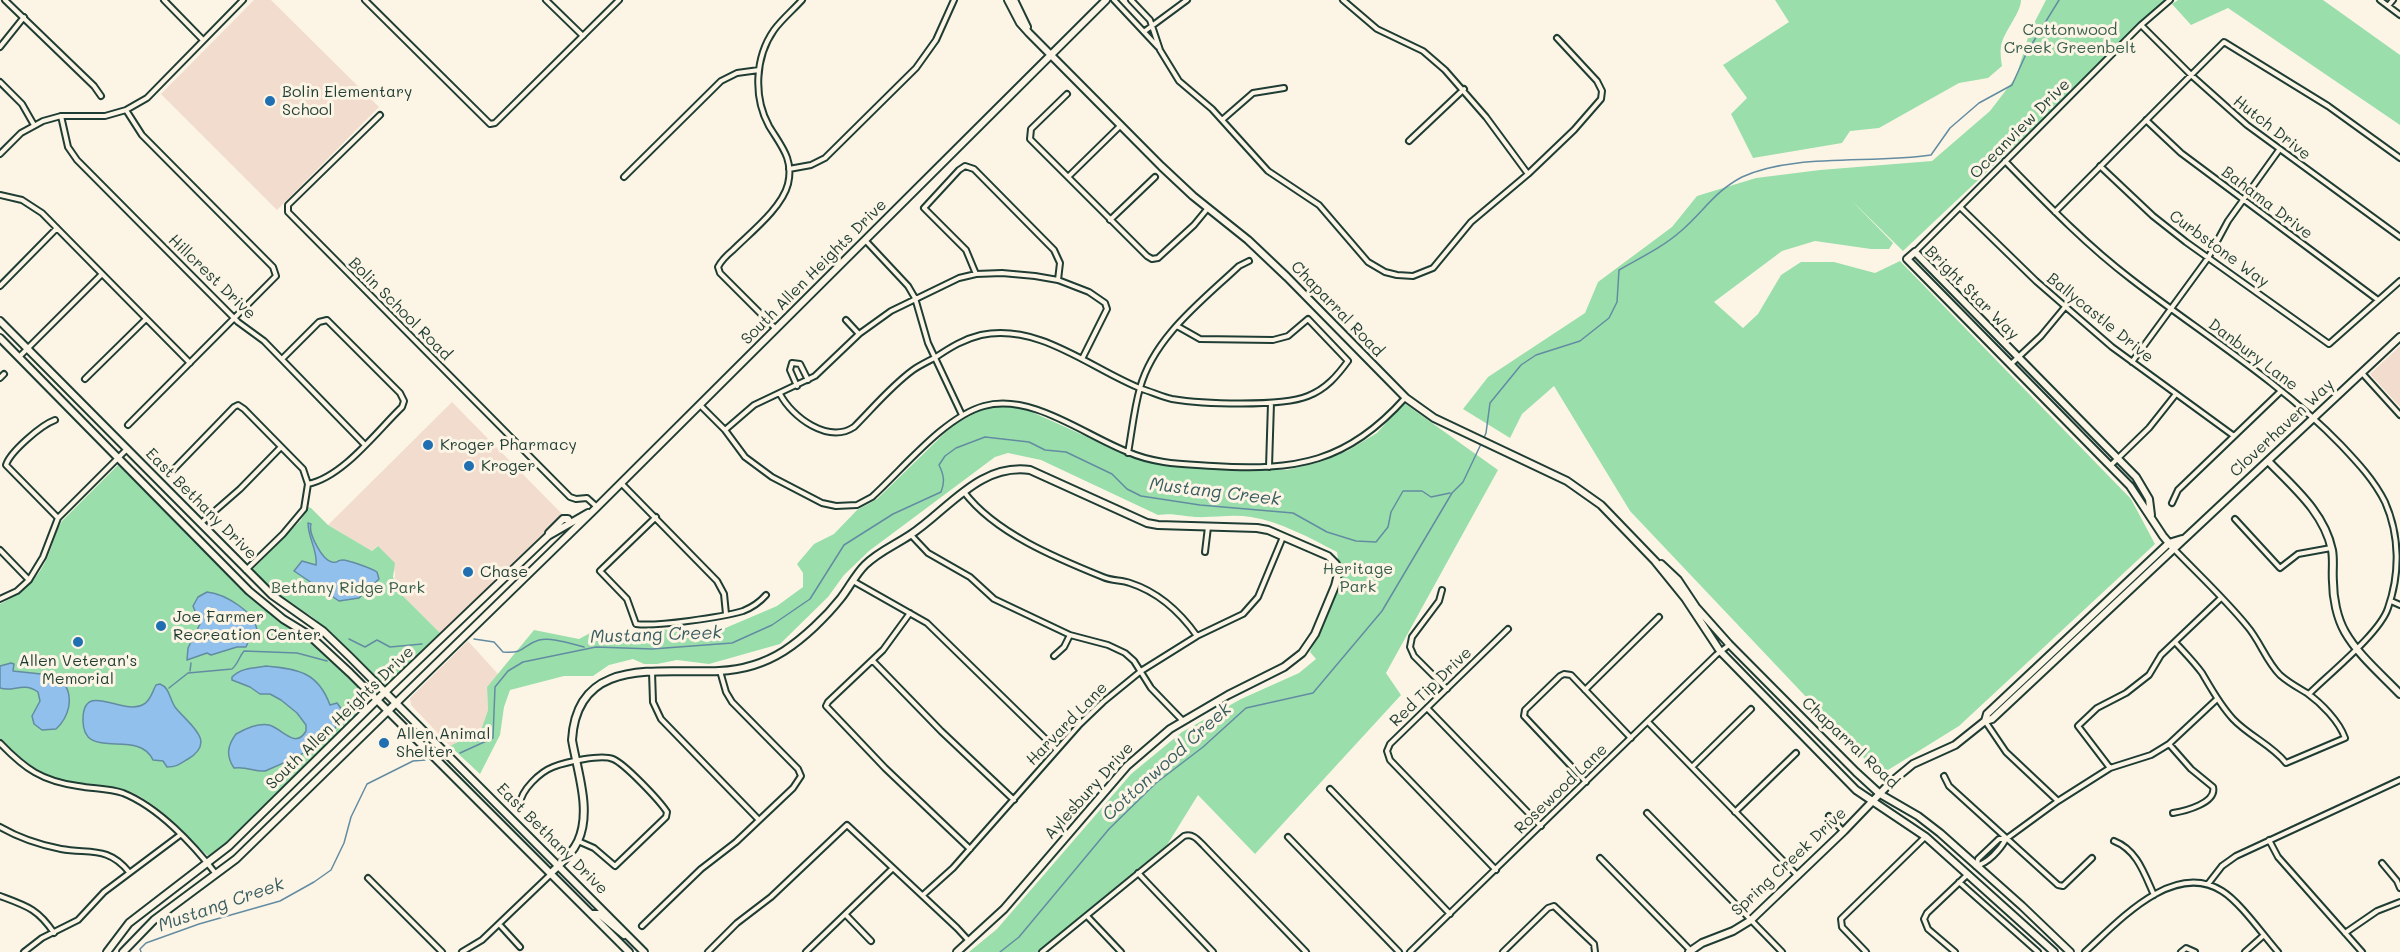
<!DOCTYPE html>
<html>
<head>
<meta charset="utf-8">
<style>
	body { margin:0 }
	canvas { display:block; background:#fcf5e5 }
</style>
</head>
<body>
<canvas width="2400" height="952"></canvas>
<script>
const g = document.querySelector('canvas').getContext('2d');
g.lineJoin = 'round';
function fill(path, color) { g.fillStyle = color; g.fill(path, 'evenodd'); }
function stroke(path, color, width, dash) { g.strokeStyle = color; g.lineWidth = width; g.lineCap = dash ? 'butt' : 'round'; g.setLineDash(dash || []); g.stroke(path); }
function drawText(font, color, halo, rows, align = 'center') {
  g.font = font + ' Mali,sans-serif'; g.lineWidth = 6; g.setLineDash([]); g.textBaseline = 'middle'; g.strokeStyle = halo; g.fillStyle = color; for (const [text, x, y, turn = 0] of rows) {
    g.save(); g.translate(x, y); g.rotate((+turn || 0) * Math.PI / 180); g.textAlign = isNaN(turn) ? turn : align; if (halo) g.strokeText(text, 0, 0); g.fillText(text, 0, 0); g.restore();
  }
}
fill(new Path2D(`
	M254,0H271L379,107L277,210L161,94Z
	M2400,346V407L2370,374Z
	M452,402L563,515L442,635L394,587L395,572L377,546L372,551L328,525Z
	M468,641L498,674L487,687L488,710L481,730L450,746L411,705L410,698Z`), '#f2dcce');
fill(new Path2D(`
	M1775,0H2021C2021,13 2004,31 2001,46C2000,52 2001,60 2002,66L1988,78L1959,83L1879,128L1850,131L1842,143L1753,158L1731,114L1747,98L1723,65L1789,22Z
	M2046,0H2169L1903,251L1851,200L1893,243L1889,249H1871L1815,241L1782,251L1714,302L1743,328L1758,314L1781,275L1801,262H1834L1875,273L1900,261L2131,499L2155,544L1959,726L1880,775L1630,511L1554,386L1522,414L1510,438L1463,409L1488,377L1585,313L1598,282L1672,227L1697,196L1756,178L1820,170L1932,161L1990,111L2016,77L2030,31Z
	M2178,0H2323L2400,55V125L2228,8L2191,25L2172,4Z
	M1404,403L1498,470L1386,673L1401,695L1255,854L1198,795L1167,845L1037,952H969L997,929L1131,774L1182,732L1241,699L1299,673L1316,659L1310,652L1341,580L1337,552C1310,538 1281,522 1251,517C1232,514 1213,518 1195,517C1181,516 1172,513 1158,515L1041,460L1008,453L995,457L869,551L844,575L828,597L780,644L709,664L677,660L657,664H644L633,659L609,665L593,676H564L510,690L504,707L500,735L480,774L450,746L481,730L488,710L487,687L534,630L579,639L592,632L612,639L645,635L661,629L709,635L777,606L803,587V573L797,564L814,544L834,534L857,510L877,499L953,425L983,409L1002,406L1023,408L1132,457L1189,468L1250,470H1287L1320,462L1347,451L1377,433Z
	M118,465L255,600L311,641L368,696L366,704L358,713L237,834L208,856C184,833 162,806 131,792C112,784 92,785 73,782C42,778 21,759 0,738V604C25,592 40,577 50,551C54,540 56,531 62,521Z
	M308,507L311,508L328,525L372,551L378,546L395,563L393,577L396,584L394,587L442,635L389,684L386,685L382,683L330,631L311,616L282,597L255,573L253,569L301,520Z`), '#9adfab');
const water = new Path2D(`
	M308,523L311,524C308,533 322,560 332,562C340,563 334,561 342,560C346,559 373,569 377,572L379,579L359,598L339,601L294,571L302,561L316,565C318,551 308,538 308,523Z
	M207,592C225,594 258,613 257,633L249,640L246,647H237L211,655L207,653L187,660L188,648L200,624L193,606L198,597Z
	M11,663L14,664L13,671L41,674L64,683C74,698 69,717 56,729L42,730L34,724L32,716L40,701L38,692C23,681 13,693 0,688V666Z
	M266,666C298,669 318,672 330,705L337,703L343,711C337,742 291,760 265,771C254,772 247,766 234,768C226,756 227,746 236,734C245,729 258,723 269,725C282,728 295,750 306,731V725L297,713L281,700L270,694H260L250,687L232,680V677C241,668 253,668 266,666Z
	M160,684C170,688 169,698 175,707C188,724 218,741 188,759C180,764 177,767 167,767L163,761L153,760C138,727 81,764 83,718C84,680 124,717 144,704C151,700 152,692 156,685Z`);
fill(water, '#90c0eb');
stroke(water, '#638ca2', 1.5);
stroke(new Path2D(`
	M1483,440L1486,433L1490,403L1521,365L1536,355L1580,341L1609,318L1617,302L1619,270C1640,258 1663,247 1681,231C1703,212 1715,191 1742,177C1794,153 1872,164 1931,155L1950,128L1979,103L2012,85L2027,52L2059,0
	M349,639L365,647L377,640L390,647L422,644
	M474,639L494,642L503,652C526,654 522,645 539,640C552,637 571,644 584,647
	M190,671L191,663
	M169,688L188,673L232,669C238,664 239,657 244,651L297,653L327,661
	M460,753L493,738L495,687L508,671L523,662L596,647L652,649L732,643L772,625L810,599L844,545L893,514L941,492C945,482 944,475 939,465L945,456L956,448L985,437L1029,442L1045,450L1066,452L1112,474L1127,489L1141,496L1200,505L1293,513L1327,532L1356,541L1376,542L1388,527L1391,512L1403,491H1422L1431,497L1450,493
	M141,952L140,949L146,943L199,924L280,901L314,882L331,870L344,843L351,817L367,784L413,761L425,760
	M1000,952L1019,937L1109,829L1156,783L1203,747L1246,708L1313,693L1382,611L1452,493L1463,482L1481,444`), '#638ca2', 1.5);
const street = new Path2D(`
	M5,0L94,86L101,96
	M164,0L203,40
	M365,0L490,124L495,123L619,0
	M546,0L583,36
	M1114,0L1158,47
	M1131,0L1150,20L1160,50L1179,81L1212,109L1268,171L1319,205L1368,262L1385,272L1397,275L1413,276L1433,268L1471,222L1528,174L1574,130L1601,99L1602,91L1597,81L1557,38
	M1343,0L1377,29L1423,51L1445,70L1486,117L1528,174
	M2380,0L2400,15
	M2388,6L2393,0
	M2141,25L2191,75L2247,125L2400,237
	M1145,31L1187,0
	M0,47L24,17
	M0,82L22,104L34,125
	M1067,94L1031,129L1030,139L1147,256L1152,259L1158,258L1194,225L1208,208
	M126,110L142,135L273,267L276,276L128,425
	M380,115L288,205V212L570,497L576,499L587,498L597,507
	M61,116L68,147L77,160L238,322L264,341L364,444
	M1222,120L1253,93L1284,88
	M2146,120L2181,153L2378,300
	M1409,141L1464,89
	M0,154L21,133L43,121L61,116H105L126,110L147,98L243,0
	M2005,161C2045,202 2085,244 2131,279C2201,333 2279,381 2341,445C2358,463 2374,480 2385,502C2400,536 2400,574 2388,608C2380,633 2329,674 2309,694
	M2100,166L2153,216L2186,242L2329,344L2400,281
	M789,169L811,165L825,158L916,68L936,40L954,0
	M624,177L721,81L737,73L759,70
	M1068,177L1121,125
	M0,195L22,200L42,213L190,363
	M1960,207L2036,281L2112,347L2234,436
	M2055,212L2224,42L2328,106L2400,158
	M1110,220L1155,177
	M865,240L908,286L915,298L928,343L962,415
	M1915,252L2141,25L2170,0
	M976,274L966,250L924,208L959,170L965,166L974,169L1054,250L1060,263L1058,280
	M0,286L57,228
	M846,320L859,334
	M775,328L720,273L718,267C721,261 727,255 733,250C750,233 782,208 788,184C794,159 781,146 769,126C753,97 755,57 774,30C782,19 793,10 802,0
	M19,357L102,274
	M282,359L319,322L327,320L400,393L404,401L402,407C377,431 343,477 308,484
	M2132,362L2208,258L2228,221L2279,150
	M2011,364L2041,336L2065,307
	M2362,373L2400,415
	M0,378L4,374
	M85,379L146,319
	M797,386L790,370L792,363L800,364L808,380
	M780,394C792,417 828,444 854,427C873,408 891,386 913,370C920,365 929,361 936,357C951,347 964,339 981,335C1040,323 1091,369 1142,389C1152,392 1162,397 1172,399C1201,404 1281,407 1308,396C1326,389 1337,376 1348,361L1308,319L1288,336L1273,340L1200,339L1177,326
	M700,405L725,430L745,457L772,477L822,503L836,506L857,505L872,497C903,469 944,417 984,406C1032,393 1084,435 1128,452C1155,464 1184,464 1213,466C1296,471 1347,463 1405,398
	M55,420C41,425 10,452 6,465L58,518
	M725,430L754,405L815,376L859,334L891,311L959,278L976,274L1002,273L1035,276L1058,280L1089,292L1105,303L1107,309L1082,359
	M1128,453C1132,431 1134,409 1140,388C1154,337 1202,301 1239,266L1249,261
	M2111,465L2149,428L2176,394
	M1269,467L1271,403
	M172,471L234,407L238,405L244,409L303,469L308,484L304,509L283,534L246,570
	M621,483L717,581L724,594L726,614
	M964,492C995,533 1056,558 1103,577C1112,581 1121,580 1130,583C1158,592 1180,612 1197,636
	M2172,503L2178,490L2281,391
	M656,517L600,571L627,599L636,624C656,627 723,617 743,611C753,607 759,603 766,595
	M2235,519L2280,568L2298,554L2331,548
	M201,523L240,489L281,447
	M911,535L928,553L970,577L994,599L1070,635L1108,645L1125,653L1134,661L1151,688L1183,721
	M2174,549C2199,575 2225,599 2247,626C2260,641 2266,661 2280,675C2289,683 2297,687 2307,693C2321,703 2339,721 2345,738L2286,763C2272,745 2249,736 2233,719C2220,705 2212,690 2202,673C2194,662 2184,652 2175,642
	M0,550L29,580
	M1205,552L1208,527
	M853,581L927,623L1057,750
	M1442,590L1439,601L1412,637L1410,647L1414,656L1447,689
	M0,599L17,591L29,580L43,557L58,518L127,449
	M2391,601L2400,605
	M910,613L883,650L828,702L826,706L885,768L970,849
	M1054,656L1064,647L1070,635
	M873,661L941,731L1014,800
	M652,672L653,702L661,719L759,820
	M1585,690L1659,617
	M1427,708L1541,826
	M1985,721L2006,752L2058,801
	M1648,722L1798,876
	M0,743C25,769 42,781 78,786C94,789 108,788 123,793C158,807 193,844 216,874
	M2169,744L2191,769L2213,787C2217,803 2185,811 2173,813
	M1692,767L1751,709
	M2110,768L2078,726L2097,708L2126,693L2149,675L2161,655L2221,598
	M1944,776L1949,786L2058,885L2063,886L2092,858
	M1586,782L1524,716L1525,710L1560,676L1564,674L1571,675L1631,738
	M1330,789L1450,914
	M520,804C521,790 540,772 553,767C566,762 601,754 613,759C625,764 659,800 667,812L666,817L615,866L594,848L578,841
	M1735,812L1796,753
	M1647,813L1782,952
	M1829,816L1843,831
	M0,827C19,838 40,845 61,849C90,854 108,846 129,872
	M1288,837L1399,952
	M2269,840L2278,857L2362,952
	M2114,841C2137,850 2144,873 2154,895
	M1600,858L1692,952
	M2382,863L2397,881L2400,888
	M1977,864L1978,859L1999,839H2005
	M1976,866C1988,863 2000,850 2006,839L2058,801L2110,768L2151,755L2169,744L2216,700
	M1496,870L1390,760L1387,751L1390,744L1508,629
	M1138,873L1213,952
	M368,878L442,952
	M1959,882L2038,952
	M2208,884L2222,866L2236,856L2400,780
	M923,895L953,868L1080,724L1103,702L1141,671L1197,636L1243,614L1258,597L1283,537
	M0,896C27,906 38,909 54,933
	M846,915L871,941
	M1087,916L1121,952
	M499,924L520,947
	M642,926L701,869L736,842L793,788L801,776L798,769L732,702L726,692L720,671
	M2345,933L2377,911L2400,902
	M24,952L42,938L78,920L104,892L180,835
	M462,952L482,940L551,874
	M708,952L737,923L771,897L847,825L957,928L969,941
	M806,952L893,868
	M1042,952L1184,836C1193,833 1198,840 1204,846L1306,952
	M1410,952L1716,655L1729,645
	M1503,952L1548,908L1554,906L1594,944L1595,952
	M1866,952L1842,927L1841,919L1925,837
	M1955,952L1928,929L1924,919L1927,913L1967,875
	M2085,952C2118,922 2173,860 2222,891C2240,902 2263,935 2278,952
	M2181,952L2186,948L2195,952
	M2245,952L2264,935`);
const secondary = new Path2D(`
	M1008,0L1020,23L1029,33L1161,166L1193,196L1248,240L1287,277L1406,398L1434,418L1567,481L1601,505L1655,561L1685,598L1720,651L1856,790L1926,837L2054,952
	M1014,0L1027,27
	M0,321L272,595L323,631L350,657L644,952
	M0,338L249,591L283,619L309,635L350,673L629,952
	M2268,461C2293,487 2324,512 2332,550C2334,561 2332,571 2333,582C2333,598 2337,618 2345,632C2358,655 2382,675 2400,694
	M2151,515L2149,499L2136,477L1915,252L1907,259L2130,486L2163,536L2174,549
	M549,533L563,519H568L570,523
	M1661,564L1678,580L1696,607L1729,644L1856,772L1880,794L1918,816L1940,833L2022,906L2070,952
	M1985,721L1987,714L2169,543L2182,539
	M551,873C561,863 572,854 578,841C592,811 577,770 572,740C577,655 659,674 719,671C742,670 765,663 784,651C804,638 826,617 841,598C849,588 855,575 865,565C878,552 895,545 910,535C948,510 979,463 1030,470L1147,523L1158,525L1257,528L1268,530L1328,556L1336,564L1338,574L1335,586L1315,634L1302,653L1284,667L1228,695L1170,729L1127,766L1004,909L957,952
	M591,914H599L624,935
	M107,952L129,923L229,846L385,692L548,536L588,513
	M123,952L154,920L236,859L596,508L1106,0
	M1689,952L1702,943L1733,931L1751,920L1844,831L1890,783L1913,764L1955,745L1985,721L1992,719L2400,337`);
stroke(street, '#1f3d34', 8);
stroke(secondary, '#1f3d34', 10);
stroke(street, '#fcf5e5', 4);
stroke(secondary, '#fcf5e5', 6);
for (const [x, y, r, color] of [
	[270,101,6,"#1f6fb2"],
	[428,445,6,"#1f6fb2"],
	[469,466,6,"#1f6fb2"],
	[468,572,6,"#1f6fb2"],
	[161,626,6,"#1f6fb2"],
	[78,642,6,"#1f6fb2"],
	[384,743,6,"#1f6fb2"]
]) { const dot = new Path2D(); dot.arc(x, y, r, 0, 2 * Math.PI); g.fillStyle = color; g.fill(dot); stroke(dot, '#fcf5e5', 2); }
drawText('16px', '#385d4c', '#fcf5e5', [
	["Cottonwood",2070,30],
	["Creek Greenbelt",2070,48],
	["Heritage",1358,569],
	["Park",1358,587],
	["Bethany Ridge Park",348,588]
]);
drawText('16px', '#1f3d34', '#fcf5e5', [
	["Bolin Elementary",282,92],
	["School",282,110],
	["Kroger Pharmacy",440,445],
	["Kroger",481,466],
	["Chase",480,572],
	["Joe Farmer",173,617],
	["Recreation Center",173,635],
	["Allen Veteran's",78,661,"center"],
	["Memorial",78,679,"center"],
	["Allen Animal",396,734],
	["Shelter",396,752]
], 'left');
drawText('16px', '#1f3d34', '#fcf5e5', [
	["Hutch Drive",2272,128,38],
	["Oceanview Drive",2020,129,-45],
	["Bahama Drive",2267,203,37],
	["Curbstone Way",2219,249,36],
	["South Allen Heights Drive",814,272,-45],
	["Hillcrest Drive",212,277,44],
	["Bright Star Way",1972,293,45],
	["Bolin School Road",400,309,45],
	["Chaparral Road",1337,309,46],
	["Ballycastle Drive",2100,318,39],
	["Danbury Lane",2253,355,37],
	["Cloverhaven Way",2282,428,-43],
	["East Bethany Drive",201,504,45],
	["Red Tip Drive",1431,687,-44],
	["South Allen Heights Drive",340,718,-44],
	["Harvard Lane",1067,724,-46],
	["Chaparral Road",1850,743,43],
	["Rosewood Lane",1561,789,-44],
	["Aylesbury Drive",1089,791,-48],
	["East Bethany Drive",552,839,45],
	["Spring Creek Drive",1789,862,-43]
]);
drawText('italic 18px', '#3b5e62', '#fcf5e5', [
	["Mustang Creek",1215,492,7],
	["Mustang Creek",656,635,-2],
	["Cottonwood Creek",1167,762,-42],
	["Mustang Creek",221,905,-19]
]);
</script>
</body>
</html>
